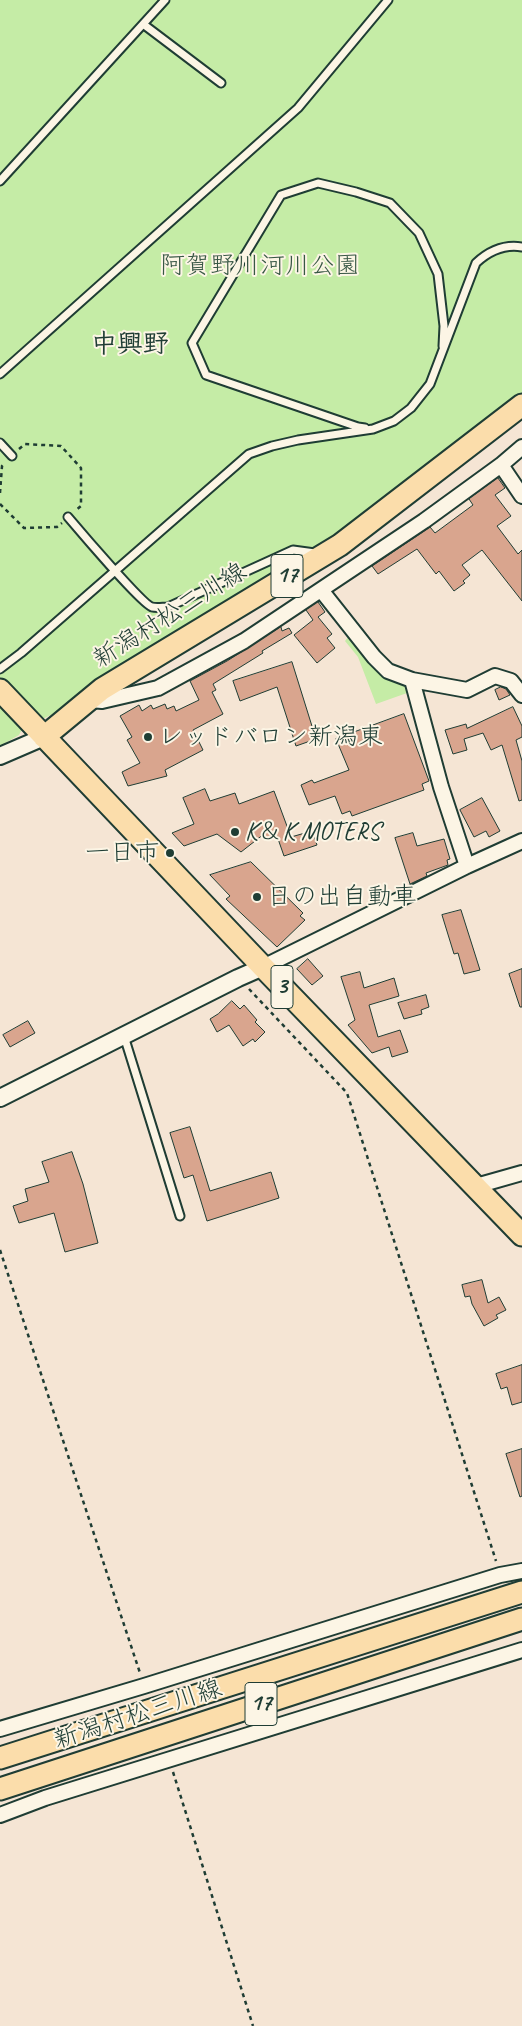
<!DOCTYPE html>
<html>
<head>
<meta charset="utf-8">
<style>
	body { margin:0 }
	canvas { display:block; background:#f5e5d4 }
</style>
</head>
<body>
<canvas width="522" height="2026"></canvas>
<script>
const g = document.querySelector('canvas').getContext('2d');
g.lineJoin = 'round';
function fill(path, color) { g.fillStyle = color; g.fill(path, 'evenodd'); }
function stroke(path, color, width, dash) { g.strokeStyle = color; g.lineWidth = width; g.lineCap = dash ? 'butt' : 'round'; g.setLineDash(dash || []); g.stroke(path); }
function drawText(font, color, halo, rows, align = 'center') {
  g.font = font + ' Caveat,"Klee One",sans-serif'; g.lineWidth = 4; g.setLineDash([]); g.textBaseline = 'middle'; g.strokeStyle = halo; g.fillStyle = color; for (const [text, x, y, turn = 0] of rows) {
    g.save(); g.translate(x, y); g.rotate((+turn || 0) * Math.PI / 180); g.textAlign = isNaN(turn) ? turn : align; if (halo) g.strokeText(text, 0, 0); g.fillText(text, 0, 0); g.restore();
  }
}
fill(new Path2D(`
	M0,0H522V397L330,541L101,683L57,712L22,729L19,735L0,746Z
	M349,636C364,656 381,676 404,685L407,693L376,704L358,657L345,641Z`), '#c5eca6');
const building = new Path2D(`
	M498,478L505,488L495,495L511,516L497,526L518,554L522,550V601L482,550L462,565L470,575L463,581L465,583L454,591L439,571L436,574L417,549L378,574L372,566L430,527L435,533L473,505L469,499Z
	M318,602L325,612L318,617L332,634L327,638L335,648L317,663L294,635L313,620L306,610Z
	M281,627L282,631L289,628L292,633L262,651L263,653L213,684L216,690L212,692L223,714L193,730L203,750L165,770L167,776L128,786L122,772L140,763L127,740L132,737L120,716L139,705L142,711L151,705L153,709L165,704L167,709L174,706L176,711L199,700L190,681L227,661Z
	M292,662L316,739L296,746L277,687L240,701L233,681Z
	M501,687L506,689L510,695L499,700L495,690Z
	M513,707L522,726V737L516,740L522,761V800L519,801L502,745L491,750L483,733L464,739L467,750L453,754L445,730L466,724L467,728Z
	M404,714L429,781L422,784L424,790L352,816L350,811L342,814L335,796L309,805L301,785L312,780L314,783L349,770L336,739Z
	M205,789L210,801L235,793L239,804L274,791L291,837L312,831L317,845L284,856L277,836L266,840L264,834L241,852L217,834L184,846L172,833L194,824L183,798Z
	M482,798L500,831L489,837L486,831L474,837L460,810Z
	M413,833L417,846L444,839L450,859L447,860L448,865L426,873L427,876L410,884L395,838Z
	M251,862L303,913L300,916L305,920L277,947L226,899L230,896L210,875Z
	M461,910L480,970L464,974L458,953L454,954L442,915Z
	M308,959L323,976L312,985L297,969Z
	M522,969V1007H520L509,974Z
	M360,972L364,988L394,978L399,996L369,1005L378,1037L400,1030L408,1052L392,1057L389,1047L372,1053L348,1025L355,1020L341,977Z
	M426,995L429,1007L421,1010L422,1014L404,1019L398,1003Z
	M232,1001L240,1009L244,1005L257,1020L255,1022L265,1032L255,1042L253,1039L243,1046L229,1025L217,1032L210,1019L218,1014Z
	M28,1021L35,1033L10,1047L3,1035Z
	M190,1127L210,1191L271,1172L279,1198L207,1221L193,1175L184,1178L170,1133Z
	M72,1152L83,1184L98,1243L65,1252L54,1213L19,1223L13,1206L28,1201L25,1189L49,1182L42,1162Z
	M482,1280L488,1303L499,1297L506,1310L496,1315L498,1318L484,1326L472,1304L470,1296L465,1297L462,1285Z
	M522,1365V1402L512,1405L507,1387L501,1389L496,1374Z
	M522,1449V1496L520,1497L506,1454Z`);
fill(building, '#d9a58e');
stroke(building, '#1f3d34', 1);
const service = new Path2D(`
	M143,24L221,83
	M0,181L165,0
	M0,374L298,108L388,0
	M365,428L358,427L206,375L192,343L281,195L318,183L356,192L390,203L419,233L438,274L444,326L443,346
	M0,443L12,456
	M68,517C79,530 143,605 152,607C157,608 163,607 168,607L293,550L315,553
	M0,669L21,653L249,454L272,446L298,440L373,429L394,421L411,408L430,384L476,263C489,251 504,244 522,247
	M124,1036L180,1216`);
const minor = new Path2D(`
	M501,465L522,496
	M321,590L374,657L388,671L412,680L441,787L467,866
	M412,680L467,690L495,676L511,681L522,695
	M90,700L102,701L158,688L244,641L424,521L501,465L522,447
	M263,967L467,866L522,841
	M476,1186L522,1173
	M0,1729L144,1686L500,1575L522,1571
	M0,1815L45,1798L522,1650`);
const tertiary = new Path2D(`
	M0,756L44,737
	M0,1098L238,978L263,967`);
const primary = new Path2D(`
	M0,690L263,967L522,1235
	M44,737L102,689L340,545L522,405
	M0,1758L522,1592
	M0,1789L522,1619`);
stroke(service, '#1f3d34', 11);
stroke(minor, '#1f3d34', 18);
stroke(tertiary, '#1f3d34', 20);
stroke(primary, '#1f3d34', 25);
stroke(new Path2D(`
	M19,449L25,444L61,446L81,468V506L75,511
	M0,493L2,466L4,464
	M0,504L24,528L57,527L62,523
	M249,989L347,1093L496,1561
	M0,1250L140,1673
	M173,1772L253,2026`), '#1f3d34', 2.5, [4, 4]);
stroke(service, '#fcf5e5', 7);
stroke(minor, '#fcf5e5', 14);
stroke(tertiary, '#fcf5e5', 16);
stroke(primary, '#fbddab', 21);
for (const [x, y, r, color] of [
	[148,737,5,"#1f3d34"],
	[235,832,5,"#1f3d34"],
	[170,853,5,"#1f3d34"],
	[257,897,5,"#1f3d34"]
]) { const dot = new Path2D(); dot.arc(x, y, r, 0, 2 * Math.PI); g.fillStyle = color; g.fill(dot); stroke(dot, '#fcf5e5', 2); }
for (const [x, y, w] of [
	[287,576,32],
	[282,987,22],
	[261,1704,32]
]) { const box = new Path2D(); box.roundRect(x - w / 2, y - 21.5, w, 43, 4); g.fillStyle = '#fcf5e5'; g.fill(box); stroke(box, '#1f3d34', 1); }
drawText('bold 24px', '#1f3d34', null, [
	["17",287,576],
	["3",282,987],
	["17",261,1704]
]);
drawText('25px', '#385745', '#fcf5e5', [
	["阿賀野川河川公園",260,266]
]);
drawText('25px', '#1f3d34', '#fcf5e5', [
	["新潟村松三川線",170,616,-32],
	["新潟村松三川線",138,1715,-18]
]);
drawText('25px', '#1f3d34', '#fcf5e5', [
	["レッドバロン新潟東",158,737],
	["K＆K MOTERS",245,832],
	["一日市",160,853,"right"],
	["日の出自動車",267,897]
], 'left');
drawText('bold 26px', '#1f3d34', '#fcf5e5', [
	["中興野",130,345]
]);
</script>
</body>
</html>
